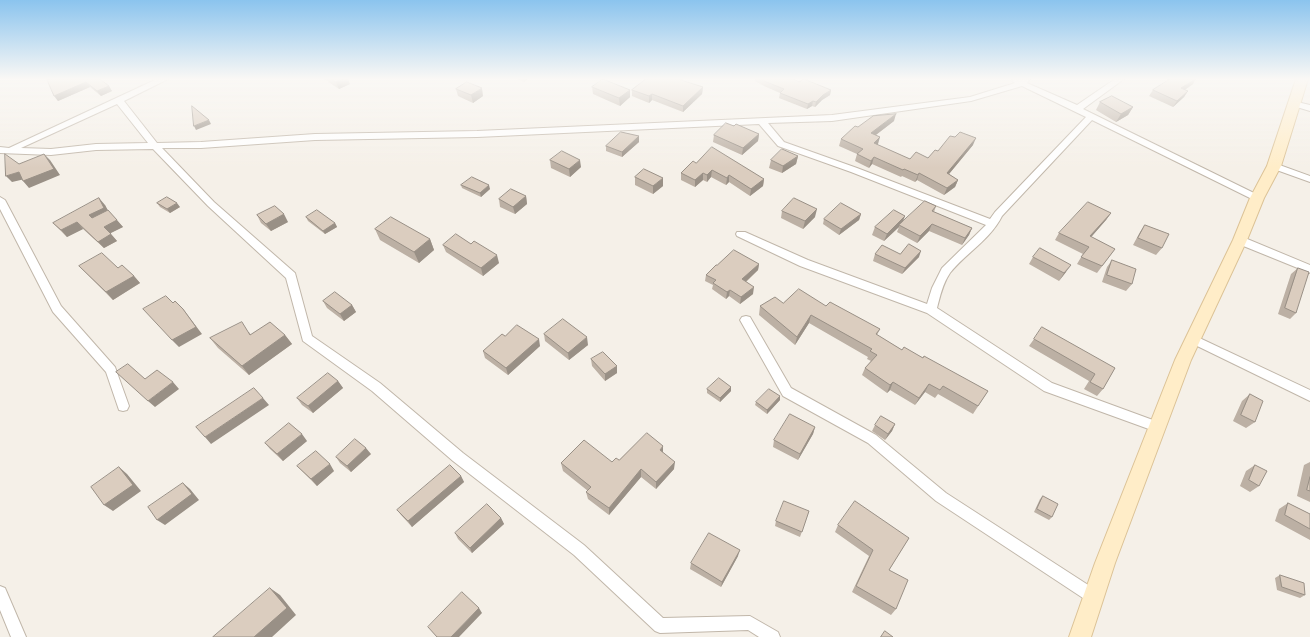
<!DOCTYPE html>
<html>
<head>
<meta charset="utf-8">
<style>
	body { margin:0 }
	canvas { display:block; background:#f5f0e8 }
</style>
</head>
<body>
<canvas width="1310" height="637"></canvas>
<script>
const g = document.querySelector('canvas').getContext('2d');
g.lineJoin = 'round';
function stroke(path, color, width, dash) { g.strokeStyle = color; g.lineWidth = width; g.lineCap = dash ? 'butt' : 'round'; g.setLineDash(dash || []); g.stroke(path); }
function fill(path, color) { g.fillStyle = color; g.fill(path, 'evenodd'); }
const street = new Path2D(`
	M157,79H168L124,101L157,143L201,142L315,134L477,131L832,115L970,97L1015,83L1012,81L1014,79H1030L1027,83L1077,105L1115,79H1124L1083,109L1260,196L1262,198L1260,200H1254L1092,120L1002,216C990,240 966,253 950,273C943,283 940,296 937,308L1052,383L1161,423L1163,427L1161,431L1157,432L1044,391L927,313L800,266L737,236L736,234L737,232H745L808,260L927,304L932,288L942,268L986,225L851,172L778,146L759,124L477,137L315,140L201,148H162L214,202L295,273L312,336L380,383L463,453L584,545L663,618L750,616L778,632L780,637H759L748,630L660,633L655,631L574,555L453,461L372,391L303,341L286,278L208,206L153,149L96,150L51,155L0,153V147L9,148ZM1022,86L1086,117L995,212L990,219L857,168L784,142L768,123L832,121L971,101ZM117,104L148,143L96,144L51,149L21,148Z
	M1290,101H1293L1310,105V111L1290,105L1289,103Z
	M1274,163L1310,176V182L1271,168L1269,166L1271,164Z
	M0,197L5,200L61,306L115,367L129,406L127,410L123,411L119,410L106,372L53,312L0,209Z
	M1240,236L1310,265V273L1236,243L1235,240Z
	M746,316L750,317L791,388L876,435L946,493L1099,592L1101,597L1099,602L1094,604L1089,602L936,501L868,443L783,396L740,320L742,317Z
	M1193,335L1310,390V401L1189,342L1187,339L1189,336Z
	M0,586L5,588L26,637H11L0,610Z`);
const secondary = new Path2D(`
	M1296,79H1308L1281,166L1264,198L1247,240L1191,360L1115,563L1091,637H1069L1095,563L1175,360L1233,240L1250,198L1267,166Z`);
stroke(street, '#c1b7aa', 2);
stroke(secondary, '#dcc397', 2);
fill(street, '#fff');
fill(secondary, '#ffedc8');
fill(new Path2D(`
	M100,79L109,86L112,91L101,96L90,87L58,101L47,80Z
	M324,79H348L350,84L339,89Z
	M518,79H528L524,82Z
	M644,79H682L681,80L703,87L702,94L683,112L652,100L649,103L632,96V90L645,80Z
	M755,79H793L800,82L831,90L830,95L822,100L815,107L812,106L807,109L779,98L780,93L764,86L755,81Z
	M1193,84L1185,90L1188,91L1184,97L1173,107L1149,96L1153,90Z
	M592,87L630,90V97L620,106L593,94Z
	M456,89L483,96L473,103L458,96Z
	M1100,102L1133,107L1128,115L1116,122L1096,110Z
	M894,121L876,135L878,144L877,145L910,159L928,158L938,151L973,145L949,174L958,180L955,187L944,195L917,180L915,182L902,176L901,177L872,164L869,168L855,161L857,154L839,146L841,139L858,127Z
	M734,126L759,134L758,141L742,155L713,142L714,135Z
	M639,136V142L622,157L606,151V146Z
	M798,156L796,164L782,173L769,168L771,160Z
	M550,160L581,167L570,177L551,168Z
	M696,163L764,179L763,186L750,196L729,182L726,185L711,177L707,182L703,180L695,187L681,180V173Z
	M635,177L663,186L653,194L635,185Z
	M461,185L490,189L481,197L462,188Z
	M526,196L527,204L515,214L500,207L499,199Z
	M157,203L180,207L170,213L160,207Z
	M105,205L107,210L123,227L110,233L117,241L104,248L83,229L67,237L53,223Z
	M936,206L934,212L972,228L969,235L962,245L929,231L917,243L897,232L899,227L884,241L872,235L875,227L905,216L903,221Z
	M782,211L815,217L803,229L781,218Z
	M1111,213L1106,220L1091,237L1115,249L1097,273L1077,264L1083,254L1055,240L1059,233Z
	M861,214L859,220L839,235L823,224L824,219Z
	M257,215L288,222L271,231L261,223Z
	M306,217L335,223L337,227L325,234L308,221Z
	M1145,225L1162,248L1156,255L1133,245L1140,232Z
	M375,229L430,239L434,250L419,263L380,240Z
	M443,245L499,263L483,276L446,252Z
	M875,254H900L919,257L902,274L873,261Z
	M1033,257L1066,272L1059,281L1029,264Z
	M1112,260L1132,284L1126,291L1102,282L1107,267Z
	M759,264L758,270L746,282L753,294L740,304L729,296L726,299L712,289L713,285L705,281L706,275L717,265Z
	M79,266L118,268L134,276L140,283L113,300Z
	M1298,268L1296,313L1290,319L1278,314L1291,274Z
	M323,301L352,305L356,312L344,321L327,308Z
	M783,303L826,306L880,329L877,335L902,350L923,358L988,391L973,414L938,394L935,398L925,392L915,405L890,390L887,393L862,375L865,368L871,361L867,359L868,357L809,323L795,345L759,315L760,306Z
	M249,332L251,335H285L292,344L249,375L218,348L210,338Z
	M544,334L588,345L569,360L545,341Z
	M505,336L540,346L508,375L485,358L483,351Z
	M1034,339L1115,368L1103,389L1097,396L1084,389L1089,381L1029,346Z
	M591,359L617,366V373L605,381L592,366Z
	M338,381L343,388L313,413L302,405L297,398Z
	M731,387V391L720,402L707,393V389Z
	M1250,394L1255,422L1246,428L1233,421L1242,401Z
	M780,396V400L767,414L755,405L756,402Z
	M895,424L892,431L885,440L872,431L875,425Z
	M815,427L813,434L798,460L773,447L774,440Z
	M307,441L283,461L270,449L265,443Z
	M663,453L674,469L656,489L641,477L609,515L588,499L586,492L588,491L563,471L561,463L612,462L619,460Z
	M371,454L351,472L340,463L336,457Z
	M1310,462V502L1297,496L1304,465Z
	M1255,465L1259,486L1250,492L1240,486L1246,471Z
	M297,466L334,471L317,486Z
	M461,476L464,482L412,527L401,515L397,510Z
	M1043,496L1052,517L1049,520L1034,512L1040,499Z
	M1288,503L1310,514V540L1275,521L1279,509Z
	M809,511L800,537L775,526L776,521Z
	M501,518L504,524L472,553L458,539L455,533Z
	M838,525L909,538L889,570L896,609L891,615L852,592L869,556L835,532Z
	M738,556L721,587L690,569L691,563Z
	M1280,575L1305,595L1300,598L1277,590L1275,578Z`), '#bcb0a4');
fill(new Path2D(`
	M342,79H348L350,84L339,89L336,82Z
	M524,79H528L524,82Z
	M1196,79L1193,84L1177,95L1181,88Z
	M86,82L90,87L58,101L54,96Z
	M109,86L112,91L101,96L97,91Z
	M703,87L702,94L683,112V106Z
	M482,88L483,96L473,103L471,95Z
	M630,90V97L620,106L619,98Z
	M831,90L830,95L822,100L815,107L816,102L823,95Z
	M1188,91L1184,97L1173,107L1177,101Z
	M652,94V100L649,103V96Z
	M813,101L812,106L807,109L808,104Z
	M1133,107L1128,115L1116,122L1121,114Z
	M896,114L894,121L869,140L871,133Z
	M209,120L211,124L196,130L194,126Z
	M759,134L758,141L742,155L743,148Z
	M639,136V142L622,157V152Z
	M880,137L878,144L872,150L874,143Z
	M976,138L973,145L944,180L947,173Z
	M44,154L50,160L60,175L29,188L23,181Z
	M798,156L796,164L782,173L783,166Z
	M874,157L872,164L869,168L871,161Z
	M580,160L581,167L570,177L569,169Z
	M712,170L711,177L707,182V175Z
	M19,172L25,179L12,182L6,176Z
	M703,173V180L695,187V180Z
	M919,173L917,180L915,182L918,175Z
	M729,175V182L726,185L727,178Z
	M663,178V186L653,194V186Z
	M764,179L763,186L750,196L751,189Z
	M958,180L955,187L944,195L947,188Z
	M489,185L490,189L481,197L480,193Z
	M526,196L527,204L515,214L513,207Z
	M99,198L105,205L110,214L95,222L89,215Z
	M177,203L180,207L170,213L167,209Z
	M817,209L815,217L803,229L805,221Z
	M1111,213L1106,220L1086,243L1090,236Z
	M284,214L288,222L271,231L266,224Z
	M861,214L859,220L839,235L841,229Z
	M905,216L902,223L899,225V227L884,241L887,234Z
	M117,220L123,227L109,234L104,227Z
	M77,222L83,229L67,237L61,230Z
	M335,223L337,227L325,234L323,231Z
	M932,224L929,231L917,243L920,236Z
	M972,228L969,235L962,245L965,238Z
	M111,234L117,241L104,248L98,242Z
	M430,239L434,250L419,263L414,252Z
	M921,251L919,257L902,274L905,268Z
	M497,255L499,263L483,276L481,268Z
	M759,264L758,270L741,286L742,279Z
	M1071,265L1066,272L1059,281L1064,273Z
	M134,276L140,283L113,300L106,292Z
	M754,287L753,294L740,304L741,297Z
	M730,290L729,296L726,299L727,292Z
	M352,305L356,312L344,321L340,314Z
	M183,309L202,334L179,347L172,340Z
	M811,315L809,323L795,345L797,337Z
	M285,335L292,344L249,375L242,366Z
	M587,337L588,345L569,360L568,353Z
	M539,339L540,346L508,375L506,368Z
	M617,366V373L605,381V374Z
	M338,381L343,388L313,413L308,406Z
	M173,382L179,389L155,407L148,401Z
	M893,382L890,390L887,393L890,385Z
	M929,384L925,392L915,405L919,398Z
	M731,387V391L720,402V398Z
	M780,396V400L767,414V410Z
	M263,398L269,405L211,444L205,437Z
	M895,424L892,431L885,440L888,434Z
	M815,427L813,434L798,460L800,454Z
	M302,434L307,441L283,461L277,454Z
	M663,446V454L660,450Z
	M366,448L371,454L351,472L347,466Z
	M675,462L674,469L656,489V482Z
	M330,464L334,471L317,486L311,479Z
	M119,467L127,474L141,491L113,511L104,505Z
	M641,469V477L609,515V508Z
	M461,476L464,482L412,527L408,521Z
	M183,483L190,489L199,500L165,525L157,520Z
	M501,518L504,524L472,553L470,548Z
	M740,550L738,556L721,587L722,582Z
	M270,588L280,595L296,615L272,637H254Z
	M479,608L482,613L459,637H451Z`), '#999086');
const building = new Path2D(`
	M50,79H100L109,86L97,91L86,82L54,96L47,80Z
	M332,79H342L336,82Z
	M603,79L630,90L619,98L592,87Z
	M646,79H678L703,87L683,106L652,94L649,96L632,90Z
	M761,79H793L800,82L803,79H804L831,90L823,95L816,102L813,101L808,104L780,93L784,89L764,81Z
	M1170,79H1196L1181,88L1188,91L1177,101L1153,90Z
	M467,82L482,88L471,95L456,89Z
	M1112,96L1133,107L1121,114L1100,102Z
	M192,106L209,120L194,126Z
	M896,114L871,133L880,137L874,143L910,159L916,152L928,158L935,150L938,151L950,136L955,137L960,132L976,138L947,173L958,180L947,188L919,173L918,175L904,169L903,170L874,157L871,161L857,154L863,149L841,139L855,126L858,127L873,116Z
	M726,123L734,126L736,124L759,134L743,148L714,135Z
	M621,132L639,136L622,152L606,146Z
	M712,147L764,179L751,189L729,175L727,178L712,170L707,175L703,173L695,180L681,173L693,161L696,163Z
	M782,149L798,156L783,166L771,160Z
	M562,151L580,160L569,169L550,160Z
	M5,154L19,164L44,154L54,169L23,181L19,172L6,176Z
	M644,169L663,178L653,186L635,177Z
	M472,177L489,185L480,193L461,185Z
	M511,189L526,196L513,207L499,199Z
	M167,197L177,203L167,209L157,203Z
	M99,198L104,208L89,215L92,218L108,210L117,220L104,227L111,234L98,242L77,222L61,230L53,223Z
	M794,198L817,209L805,221L782,211Z
	M925,201L936,206L932,211L972,228L965,238L932,224L920,236L899,225Z
	M1088,202L1111,213L1090,236L1115,249L1102,266L1081,257L1089,247L1059,233Z
	M841,203L861,214L841,229L824,219Z
	M275,206L284,214L266,224L257,215Z
	M317,210L335,223L323,231L306,217Z
	M894,210L905,216L887,234L875,227Z
	M391,217L430,239L414,252L375,229Z
	M1145,225L1169,234L1162,248L1138,238Z
	M456,234L471,244L474,241L497,255L481,268L443,245Z
	M909,244L921,251L905,268L875,254L882,245L900,254Z
	M1040,248L1071,265L1064,273L1033,257Z
	M734,250L759,264L742,279L754,287L741,297L730,290L727,292L713,283L716,280L706,275L716,265H717Z
	M102,253L118,268L122,265L134,276L106,292L79,266Z
	M1112,260L1136,269L1132,284L1107,275Z
	M1298,268L1309,272L1296,313L1285,308Z
	M799,289L826,306L830,302L880,329L876,334L902,350L904,347L923,358L924,356L988,391L978,406L943,386L940,390L929,384L919,398L893,382L890,385L865,368L877,355L870,351L872,349L811,315L797,337L760,306L775,297L783,303Z
	M335,292L352,305L340,314L323,301Z
	M166,296L173,303L175,301L183,309L196,327L172,340L143,309Z
	M563,319L587,337L568,353L544,334Z
	M242,322L250,335L270,322L285,335L242,366L210,338Z
	M517,325L539,339L506,368L483,351L502,334L505,336Z
	M1042,327L1115,368L1103,389L1090,382L1095,374L1034,339Z
	M603,352L617,366L605,374L591,359Z
	M128,364L145,379L157,370L173,382L148,401L116,372Z
	M328,373L338,381L308,406L297,398Z
	M719,378L731,387L720,398L707,389Z
	M254,388L263,398L205,437L196,427Z
	M769,389L780,396L767,410L756,402Z
	M1250,394L1263,401L1255,422L1241,415Z
	M790,414L815,427L800,454L774,440Z
	M881,416L895,424L888,434L875,425Z
	M289,423L302,434L277,454L265,443Z
	M647,433L663,446L660,450L675,462L656,482L641,469L609,508L586,492L591,487L561,463L584,440L612,462L616,458L619,460Z
	M355,439L366,448L347,466L336,457Z
	M316,451L330,464L311,479L297,466Z
	M450,465L461,476L408,521L397,510Z
	M1255,465L1267,471L1259,486L1249,480Z
	M119,467L133,485L104,505L91,487Z
	M1310,477V491L1307,490Z
	M183,483L192,494L157,520L148,507Z
	M1043,496L1058,504L1052,517L1037,509Z
	M784,501L809,511L802,532L776,521Z
	M855,501L909,538L889,570L908,580L896,609L856,586L873,550L838,525Z
	M1288,503L1310,514V529L1285,515Z
	M487,504L501,518L470,548L455,533Z
	M709,533L740,550L722,582L691,563Z
	M1280,575L1304,583L1305,595L1282,587Z
	M270,588L287,608L254,637H213Z
	M462,592L479,608L451,637H437L428,627Z
	M885,631L893,637H881Z`);
fill(building, '#dbcdbf');
stroke(building, '#999086', 1);
const sky = g.createLinearGradient(0, 0, 0, 168);
sky.addColorStop(0, '#8bc4ee');
sky.addColorStop(0.47, '#faf8f5');
sky.addColorStop(1, '#faf8f500');
g.fillStyle = sky;
g.fillRect(0, 0, 1310, 168);
</script>
</body>
</html>
